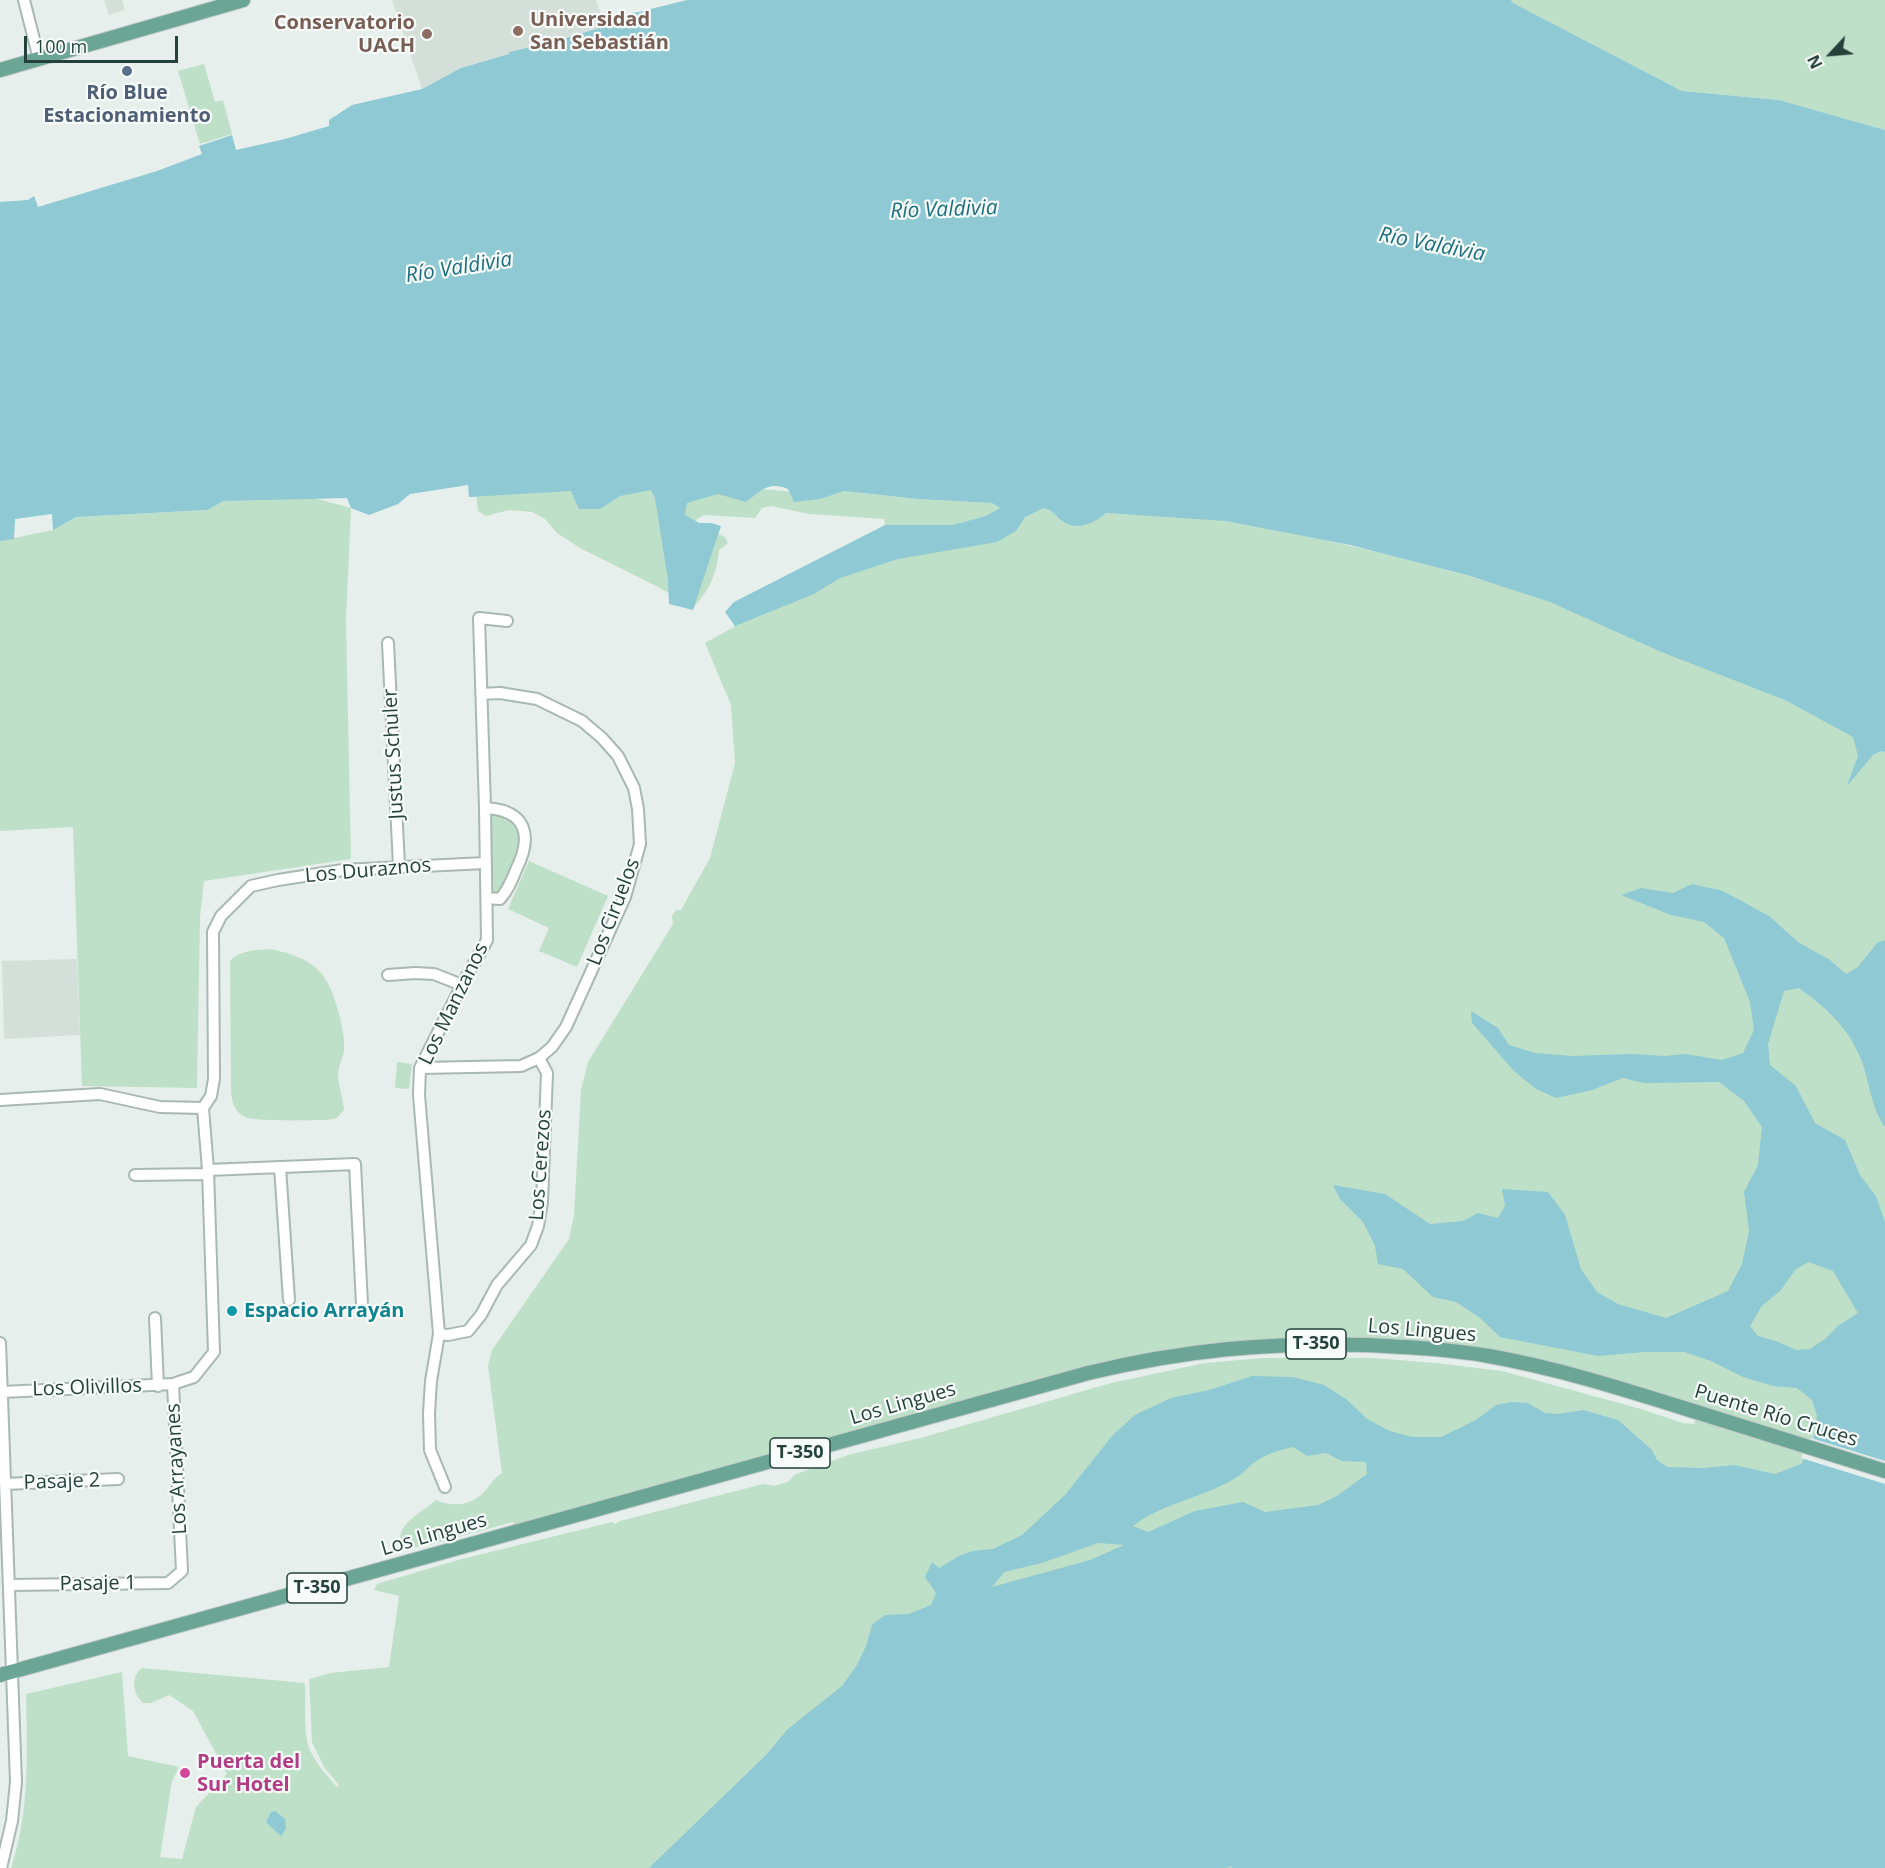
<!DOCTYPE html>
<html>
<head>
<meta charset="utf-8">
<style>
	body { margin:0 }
	#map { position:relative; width:1885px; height:1868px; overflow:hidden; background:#e6efeb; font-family:"Open Sans",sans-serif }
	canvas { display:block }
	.north { position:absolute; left:1801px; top:24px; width:60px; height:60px; -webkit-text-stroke:4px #f7fbf9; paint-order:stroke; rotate:244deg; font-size:16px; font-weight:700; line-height:24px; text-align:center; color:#24423a }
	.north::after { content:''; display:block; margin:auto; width:21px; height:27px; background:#24423a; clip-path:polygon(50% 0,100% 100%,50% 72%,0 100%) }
	.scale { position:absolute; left:24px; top:36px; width:154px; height:27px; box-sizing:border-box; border:3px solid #24423a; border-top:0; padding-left:8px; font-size:18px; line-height:21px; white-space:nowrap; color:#24423a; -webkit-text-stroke:4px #f7fbf9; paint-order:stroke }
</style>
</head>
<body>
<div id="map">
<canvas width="1885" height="1868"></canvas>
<div class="north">N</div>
<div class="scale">100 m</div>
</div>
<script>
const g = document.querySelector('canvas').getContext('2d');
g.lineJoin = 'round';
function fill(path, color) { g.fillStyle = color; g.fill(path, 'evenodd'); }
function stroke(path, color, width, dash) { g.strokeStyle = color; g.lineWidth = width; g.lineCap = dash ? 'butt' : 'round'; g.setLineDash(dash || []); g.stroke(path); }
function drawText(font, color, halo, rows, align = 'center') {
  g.font = font + ' "Open Sans",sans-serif'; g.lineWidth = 4.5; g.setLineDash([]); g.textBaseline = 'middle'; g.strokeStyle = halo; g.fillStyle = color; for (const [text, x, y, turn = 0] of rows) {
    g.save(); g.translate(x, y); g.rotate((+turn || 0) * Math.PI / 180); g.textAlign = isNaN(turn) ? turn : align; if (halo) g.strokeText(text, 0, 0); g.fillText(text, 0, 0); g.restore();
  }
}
fill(new Path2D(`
	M104,0H122L125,10L109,15Z
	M392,0H596L604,24L599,28L560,40L509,52V54L461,68L422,89Z
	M77,959L80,1035L4,1039L2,961Z`), '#d4dfda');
fill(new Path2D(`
	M1512,0H1885V130L1779,100L1682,91L1510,2Z
	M204,64L215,102L223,100L232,134L200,144L178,71Z
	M632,478L832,495L844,491L917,499L992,503C1006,512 1028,513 1044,508L1055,512L1101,516L1106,513C1146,516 1188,514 1228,521C1309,535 1389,554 1468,576C1504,586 1538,598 1573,607L1785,700L1885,747V1428L1643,1868H11C30,1811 27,1754 26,1694L122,1672L128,1756L179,1767L172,1781L160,1857L182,1859L196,1807L227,1774L193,1711L169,1695L151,1703H143C133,1693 130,1678 142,1668L305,1683C306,1701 303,1735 310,1750C316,1764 328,1777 338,1788V1784L324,1767L312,1742L309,1679L331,1673L389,1667L399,1596L374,1590L377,1584L458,1560L612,1522L615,1524L620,1521L763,1484L774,1486L788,1482L794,1475L848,1455L924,1437L1111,1383L1205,1363L1263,1358H1372L1436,1363L1502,1371L1641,1409L1683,1423L1694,1424L1699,1411L1423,1346L1193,1353L514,1526L513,1522L429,1545L403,1549C391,1526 421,1513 436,1500C451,1507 469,1506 482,1494C489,1488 493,1478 502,1473L488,1366L492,1350L569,1239L574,1215L581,1090L588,1062L673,924L672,916L676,910H681L710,858L735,763L731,705L705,643L734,627L735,619L895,525H885L884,519L809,514L771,506L762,508L755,518L704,515L696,520C699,533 715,531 725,537L728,543L719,550C717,573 710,589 694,607L658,587L580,548L557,533L545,519L532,512L509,510L486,516L478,511L476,494Z
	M314,498L351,508L346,620L351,859L204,881L200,917L197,1088L82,1086L73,827L0,831V541L53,530L76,517L207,510L224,501Z
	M490,813C496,814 507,815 512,819C537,837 510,873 500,894L493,893Z
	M529,861L608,896L577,967L539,951L549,928L508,909Z
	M271,949C314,959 328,970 339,1014C342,1026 345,1038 344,1051C343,1058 339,1065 338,1073C338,1085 343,1098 344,1110L337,1118L328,1120C311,1120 258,1122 245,1117C235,1113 232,1102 231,1093L230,961C239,950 257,950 271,949Z
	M397,1062L412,1064L409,1089L395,1088Z`), '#bfe0c8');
fill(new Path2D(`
	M687,0H1512L1511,2L1682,91L1779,100L1885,130V752L1881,751L1873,755L1847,786L1858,756L1853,737L1785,700L1659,651L1550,602L1470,576L1350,545L1226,521L1106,513C1094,523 1079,531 1064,522C1055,517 1057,512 1044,508L1025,517L1016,531L997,542L898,559L840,578L814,594L735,626L725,612L734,602L885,525H953L986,516L1000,508L992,503L917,499L844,491L820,499L794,502L788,489C768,481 761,491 746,502L718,494L687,503L685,515L699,523H711L721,526L693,610L669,604L668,580L655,498L651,490L620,496L600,509H579L571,491L469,497L468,485L410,494L398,504L369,515L351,508L347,498L224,501L207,510L76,517L53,530L52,514L15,519L14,539L0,541V202L28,200L34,196L38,207L157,171L202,154L199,146L232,135L236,150L285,139L329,126V120L352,105L422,89L461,68L509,54V52L560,40L599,28L605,23L604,19L613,15L639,12Z
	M1692,884L1723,891L1769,916L1798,942L1830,960L1846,974L1858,967L1877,943L1885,940V1127C1870,1107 1870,1079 1860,1057C1848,1027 1824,1006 1799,988L1784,991L1768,1044L1770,1065L1796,1086L1815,1123L1845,1140L1860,1175L1876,1196L1885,1222V1868H1231L1232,1866L1226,1868H649L765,1756L788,1729L842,1686L857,1665L866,1646L872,1625L885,1615L909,1614L931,1605L936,1593L925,1577L932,1562L939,1568L959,1556L973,1551L993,1549L1022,1535L1065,1495L1112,1436L1135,1415L1171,1398L1209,1390L1252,1376L1293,1377L1324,1385L1346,1399L1367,1419L1390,1431L1412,1437H1441L1476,1420L1496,1405L1512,1402L1528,1403L1545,1413L1558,1414L1583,1410L1618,1420L1652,1450L1657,1460L1667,1467L1704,1468L1734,1465L1775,1474L1801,1464L1813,1444L1817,1416L1812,1400L1797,1388L1773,1386L1743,1377L1711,1361L1684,1352H1645L1598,1356L1500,1337L1479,1317L1456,1302L1433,1297L1403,1269L1378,1264L1375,1246L1363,1222L1340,1199L1333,1185L1385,1194L1430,1224L1463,1221L1478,1213L1498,1218L1505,1206L1502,1189L1548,1192L1565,1215L1581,1269L1597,1292L1618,1304L1666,1318L1728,1291L1742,1264L1749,1231L1744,1192L1758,1165L1762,1127L1744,1101L1719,1082L1644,1083L1623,1078L1592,1090L1556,1098L1536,1089L1514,1071L1472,1023L1471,1011L1498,1028L1509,1045L1535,1053L1571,1056L1633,1054L1664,1056L1685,1054L1722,1060L1743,1053L1754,1030L1750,1002L1724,938L1704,922L1671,915L1621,895L1641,888L1673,893ZM1808,1262L1833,1271L1858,1313L1838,1326L1825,1339L1810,1349L1796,1350L1776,1341L1758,1336L1750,1326L1761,1307L1781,1290L1795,1270ZM1293,1447L1307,1456L1326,1453L1342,1461L1366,1462L1367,1474L1337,1496L1318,1505L1265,1512L1243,1502L1195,1511L1148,1532L1133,1526C1164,1502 1204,1498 1237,1477C1242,1474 1246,1469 1251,1465C1263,1455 1278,1450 1293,1447ZM1098,1543L1124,1545L1090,1560L992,1587L1004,1572L1042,1563Z
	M275,1811L285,1819L286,1829L281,1836L266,1822L271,1812Z`), '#8ec9d4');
fill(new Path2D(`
	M1811,1438L1885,1461V1484L1801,1458Z`), '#e6efeb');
const minor = new Path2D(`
	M24,0L39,59
	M388,643L399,866
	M485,808C527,810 533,836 516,870C512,880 508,890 500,899L487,898
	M388,975L415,973L434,974L462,985
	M420,1068L521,1066L539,1058L552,1047L566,1027L625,897L640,844L638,809L634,788L618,756L602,738L582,721L537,699L500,693L481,694
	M0,1100L100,1094L160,1107L203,1108
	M280,1167L289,1300
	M208,1170L355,1164L362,1304
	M135,1175L208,1174
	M155,1318L158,1386
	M439,1334L448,1335L468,1331L481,1315L497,1285L531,1245L538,1226L542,1202L547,1073L539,1058
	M0,1343L16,1782L12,1821L1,1868
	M2,1392L173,1384
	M5,1484L118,1479
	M445,1487L430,1450L429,1413L431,1381L439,1334L419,1095L420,1068L462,985L487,940L485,808L479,618L507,621
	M9,1585L168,1583L182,1571L173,1384L194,1377L214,1352L208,1170L203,1108L211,1096L214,1079L213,932L221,916L251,886L278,880L343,870L485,863`);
const major = new Path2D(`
	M0,70L243,0
	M0,1675L1088,1373C1184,1350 1268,1342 1367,1345C1408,1347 1448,1349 1489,1356C1557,1368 1623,1389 1690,1410C1755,1430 1820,1451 1885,1471`);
stroke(minor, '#a8b8b2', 14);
stroke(major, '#c2cac8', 16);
stroke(minor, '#fff', 10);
stroke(major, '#6aa596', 14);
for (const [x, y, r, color] of [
	[518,31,6,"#8d6e63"],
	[427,34,6,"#8d6e63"],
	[127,71,6,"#5c6f8a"],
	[232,1311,6,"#0f9aa8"],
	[185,1773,6,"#d1479c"]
]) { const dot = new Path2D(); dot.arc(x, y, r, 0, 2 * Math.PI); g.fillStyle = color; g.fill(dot); stroke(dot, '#f7fbf9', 2); }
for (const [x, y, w] of [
	[1316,1344,60],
	[800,1453,60],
	[317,1588,60]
]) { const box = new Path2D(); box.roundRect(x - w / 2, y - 15, w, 30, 4.5); g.fillStyle = '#f7fbf9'; g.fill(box); stroke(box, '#24423a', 1.5); }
drawText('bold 18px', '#24423a', null, [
	["T-350",1316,1344],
	["T-350",800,1453],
	["T-350",317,1588]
]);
drawText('bold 20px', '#785e54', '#f7fbf9', [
	["Universidad",530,20],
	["San Sebastián",530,43],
	["Conservatorio",415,23,"right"],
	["UACH",415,46,"right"]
], 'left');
drawText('bold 20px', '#4e5e75', '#f7fbf9', [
	["Río Blue",127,93],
	["Estacionamiento",127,116]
]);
drawText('20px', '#24423a', '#f7fbf9', [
	["Justus Schuler",394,754,-93],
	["Los Duraznos",368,871,-5],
	["Los Ciruelos",614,912,-69],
	["Los Manzanos",454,1004,-64],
	["Los Cerezos",541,1165,-86],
	["Los Lingues",1422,1331,5],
	["Los Olivillos",87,1388,-2],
	["Los Lingues",903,1404,-16],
	["Puente Río Cruces",1776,1416,17],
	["Los Arrayanes",177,1469,-93],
	["Pasaje 2",62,1482,-2],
	["Los Lingues",434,1535,-16],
	["Pasaje 1",98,1584,-1]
]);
drawText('bold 20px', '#0d838f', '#f7fbf9', [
	["Espacio Arrayán",244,1311]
], 'left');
drawText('bold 20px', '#b23c85', '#f7fbf9', [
	["Puerta del",197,1762],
	["Sur Hotel",197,1785]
], 'left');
drawText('italic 21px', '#1c6f80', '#f7fbf9', [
	["Río Valdivia",944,210,-2],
	["Río Valdivia",1432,245,11],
	["Río Valdivia",459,268,-9]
]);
</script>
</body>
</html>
